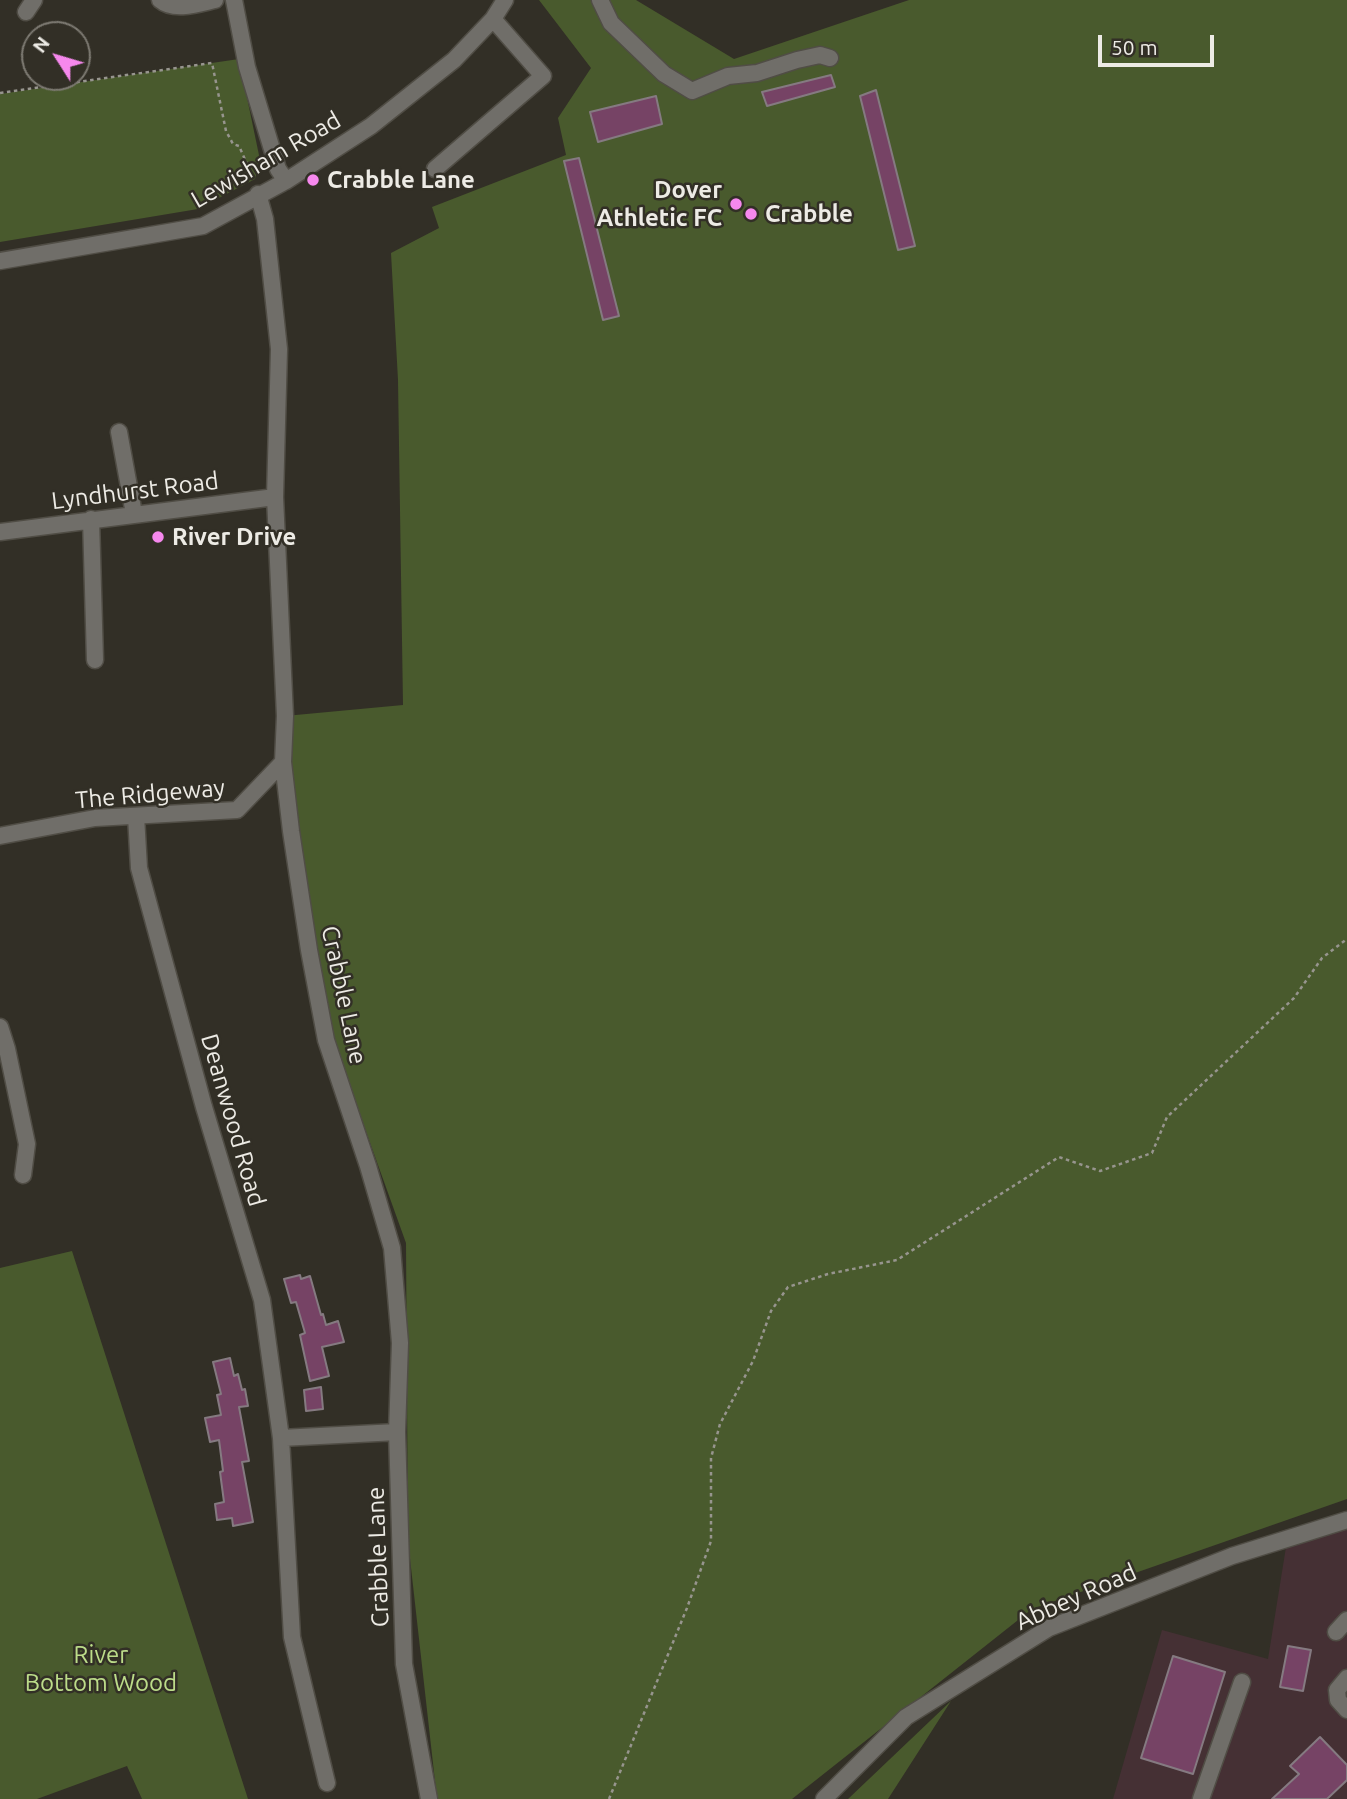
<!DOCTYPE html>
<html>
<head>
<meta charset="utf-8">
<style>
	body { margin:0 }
	#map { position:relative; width:1347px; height:1799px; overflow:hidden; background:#322f26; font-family:Ubuntu,sans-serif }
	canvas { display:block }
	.north { position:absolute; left:21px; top:21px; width:70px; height:70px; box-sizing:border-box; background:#322f26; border:2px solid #7d7a72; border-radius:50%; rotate:307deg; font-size:19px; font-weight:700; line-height:28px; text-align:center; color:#edebe5 }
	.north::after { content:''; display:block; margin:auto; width:24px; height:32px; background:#f688ed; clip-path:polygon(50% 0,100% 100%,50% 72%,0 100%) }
	.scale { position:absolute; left:1098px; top:35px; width:116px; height:32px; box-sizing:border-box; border:4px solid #edebe5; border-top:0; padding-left:9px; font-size:21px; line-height:24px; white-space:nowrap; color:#edebe5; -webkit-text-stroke:5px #322f26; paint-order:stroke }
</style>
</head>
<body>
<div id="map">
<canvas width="1347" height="1799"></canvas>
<div class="north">N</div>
<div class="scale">50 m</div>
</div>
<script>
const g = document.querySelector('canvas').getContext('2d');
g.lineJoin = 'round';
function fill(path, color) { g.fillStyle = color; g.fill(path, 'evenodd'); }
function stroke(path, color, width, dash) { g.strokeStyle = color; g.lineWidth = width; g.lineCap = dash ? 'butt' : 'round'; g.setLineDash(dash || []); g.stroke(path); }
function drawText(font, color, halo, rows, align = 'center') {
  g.font = font + ' Ubuntu,sans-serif'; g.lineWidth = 5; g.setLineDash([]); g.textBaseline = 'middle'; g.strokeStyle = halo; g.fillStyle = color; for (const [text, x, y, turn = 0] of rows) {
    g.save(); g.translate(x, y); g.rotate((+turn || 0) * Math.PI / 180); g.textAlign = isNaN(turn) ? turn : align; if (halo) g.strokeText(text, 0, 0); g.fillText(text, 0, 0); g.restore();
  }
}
fill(new Path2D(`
	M1347,1520V1799H1113L1162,1630L1268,1659L1286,1547Z`), '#453034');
fill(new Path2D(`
	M539,0H636L734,59L909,0H1347V1499L1032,1609L792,1799H437L408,1541L406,1243L327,1023L283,762L285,716L403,705L398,380L391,253L439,228L432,207L566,155L558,118L591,68Z
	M239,59L260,160L255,179L198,209L0,242V94Z
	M72,1251L248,1799H142L127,1766L37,1799H0V1268Z
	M951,1701L888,1799H848Z`), '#495a2d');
const building = new Path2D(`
	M831,75L835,87L767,106L762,92Z
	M876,90L915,246L898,250L860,96Z
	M656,96L662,124L598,142L590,112Z
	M579,158L619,316L603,320L564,161Z
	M300,1275L301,1279L310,1276L321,1315L323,1314L326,1325L338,1321L344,1342L322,1347L329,1376L310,1381L300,1335L305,1333L296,1302L291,1303L284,1279Z
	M230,1358L234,1376L238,1374L242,1390L245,1389L248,1406L239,1407L249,1461L242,1462L253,1522L233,1526L232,1518L217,1520L215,1504L224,1502L220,1472L223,1471L219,1440L210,1442L205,1418L221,1415L217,1395L221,1394L213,1362Z
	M321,1387L323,1409L306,1411L304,1390Z
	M1288,1646L1311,1650L1303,1691L1280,1687Z
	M1173,1656L1225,1672L1193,1774L1141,1758Z
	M1320,1737L1347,1765V1780L1327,1799H1272L1299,1774L1290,1766Z`);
fill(building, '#764365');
stroke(building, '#857a81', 2);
const minor = new Path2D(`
	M160,0C174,12 198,4 215,0
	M234,0L247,67L278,169L286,181
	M600,0L611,23L664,74L692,91L728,76L757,73L797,60L820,55L830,58
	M26,12L34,0
	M435,169L543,76L493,19
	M258,194L265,219L279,349L275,497L285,716L283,762L291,831L309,950L326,1040L368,1166L392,1248L400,1343L397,1432L404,1664L429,1799
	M0,261L203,226L286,181L371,126L454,60L493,19L505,0
	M119,432L134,514
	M91,519L95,660
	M0,532L275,497
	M136,816L139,868L204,1107L262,1300L281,1438L292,1637L327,1783
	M0,836L95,818L237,810L283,762
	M0,1027L7,1049L27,1144L23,1175
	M281,1438L397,1432
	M1336,1632L1347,1620
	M1347,1678L1337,1690L1338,1700L1347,1710
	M824,1799L906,1717L1049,1628L1232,1556L1347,1520
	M1201,1799L1242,1682`);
stroke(minor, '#504d45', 19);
stroke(new Path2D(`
	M0,93L212,63L226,131L233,144L239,146L247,164L263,171
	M609,1799L687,1608L711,1541V1458L720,1424L753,1361L771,1311L788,1287L828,1274L897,1260L1059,1157L1100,1171L1152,1153L1167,1117L1294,998L1322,958L1347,939`), '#97958e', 2.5, [3.5, 3.5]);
stroke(minor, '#706e69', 16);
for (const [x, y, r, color] of [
	[313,180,7,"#f688ed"],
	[736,204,7,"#f688ed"],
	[751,214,7,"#f688ed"],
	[158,537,7,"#f688ed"]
]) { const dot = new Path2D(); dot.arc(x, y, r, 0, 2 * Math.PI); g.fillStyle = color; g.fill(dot); stroke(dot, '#322f26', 2.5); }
drawText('24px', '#edebe5', '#322f26', [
	["Lewisham Road",266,160,-30],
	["Lyndhurst Road",135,491,-7],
	["The Ridgeway",150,794,-5],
	["Crabble Lane",344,995,78],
	["Deanwood Road",233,1120,74],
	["Crabble Lane",378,1557,-92],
	["Abbey Road",1076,1597,-24]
]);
drawText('bold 24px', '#edebe5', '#322f26', [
	["Crabble Lane",327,180],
	["Dover",722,190,"right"],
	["Athletic FC",722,218,"right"],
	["Crabble",765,214],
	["River Drive",172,537]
], 'left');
drawText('24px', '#bcdc89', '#322f26', [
	["River",101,1655],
	["Bottom Wood",101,1683]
]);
</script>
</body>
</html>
